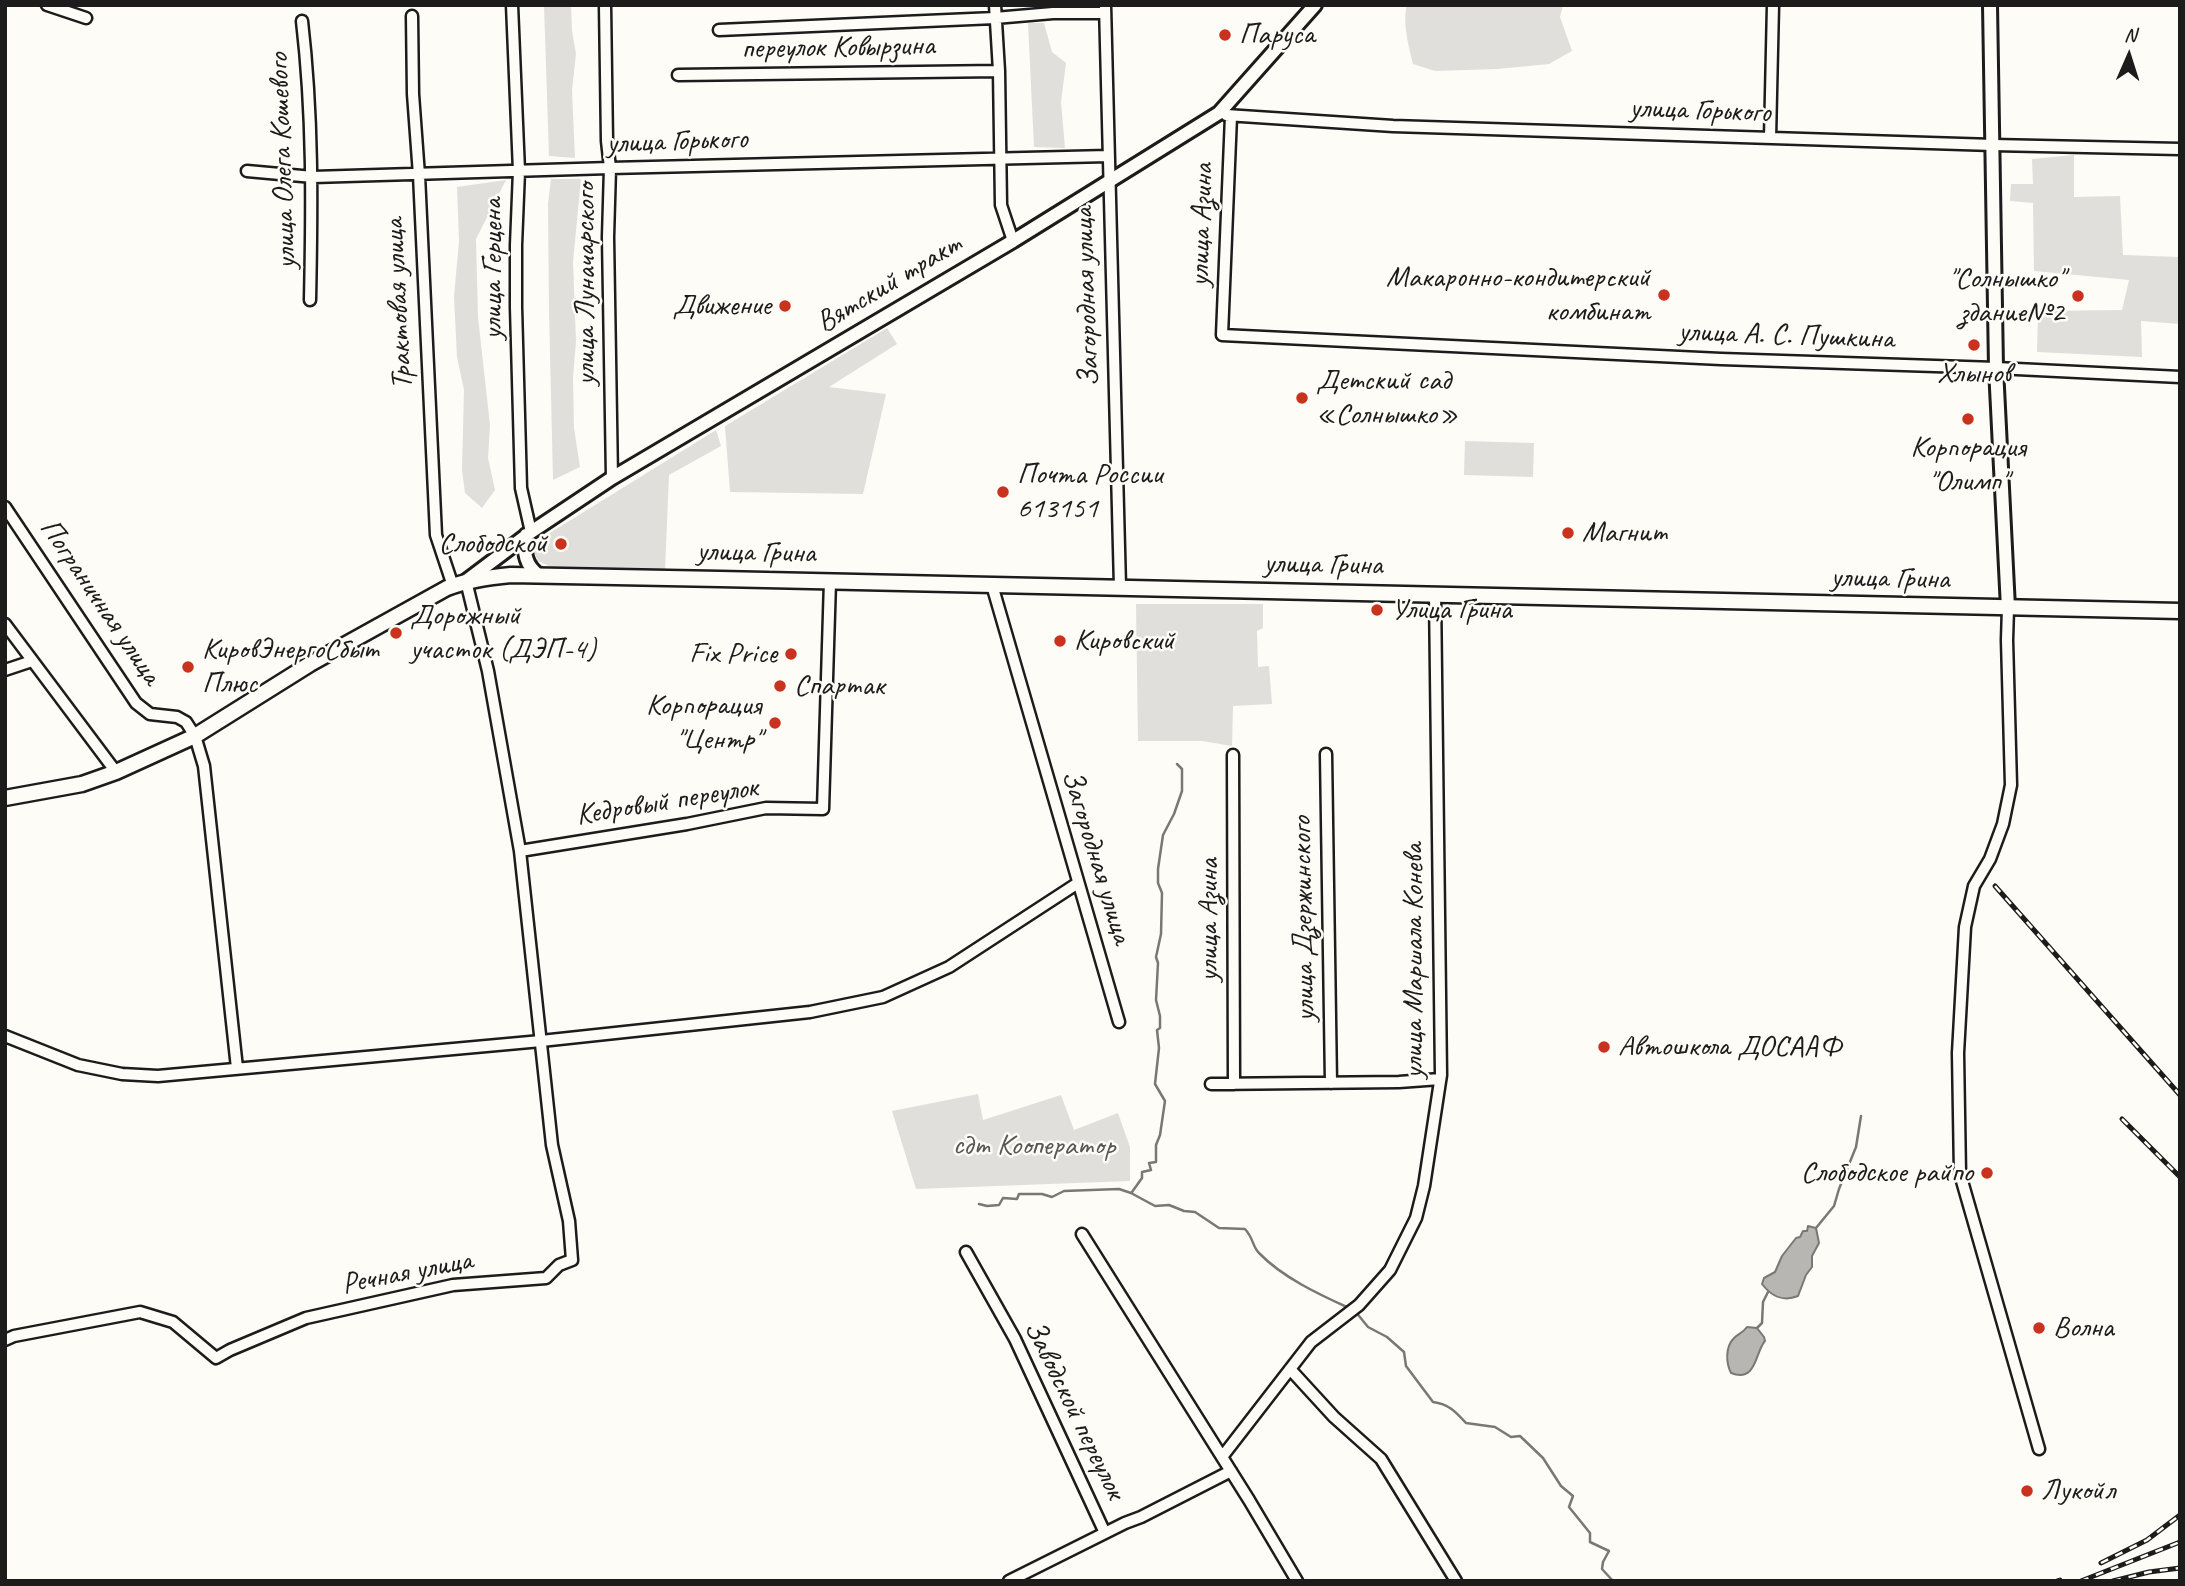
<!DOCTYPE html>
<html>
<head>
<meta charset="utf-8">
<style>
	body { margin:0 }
	#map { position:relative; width:2185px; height:1586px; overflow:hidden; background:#fdfcf7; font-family:Caveat,sans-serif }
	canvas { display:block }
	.frame { position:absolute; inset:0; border:7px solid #1c1c1c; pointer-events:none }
	.north { position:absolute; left:2094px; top:21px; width:70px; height:70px; -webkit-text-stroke:5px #fdfcf7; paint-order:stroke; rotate:3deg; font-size:19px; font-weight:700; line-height:28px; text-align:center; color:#1c1c1c }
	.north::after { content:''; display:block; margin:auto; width:24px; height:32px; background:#1c1c1c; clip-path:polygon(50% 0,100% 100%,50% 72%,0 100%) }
</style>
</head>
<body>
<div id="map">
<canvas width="2185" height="1586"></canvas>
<div class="frame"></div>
<div class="north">N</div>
</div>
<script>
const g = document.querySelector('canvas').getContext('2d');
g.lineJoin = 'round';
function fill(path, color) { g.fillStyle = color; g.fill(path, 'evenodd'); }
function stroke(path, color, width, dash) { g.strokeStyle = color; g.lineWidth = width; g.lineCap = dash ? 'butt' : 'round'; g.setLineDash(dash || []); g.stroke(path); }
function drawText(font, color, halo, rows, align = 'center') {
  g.font = font + ' Caveat,sans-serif'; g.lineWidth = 5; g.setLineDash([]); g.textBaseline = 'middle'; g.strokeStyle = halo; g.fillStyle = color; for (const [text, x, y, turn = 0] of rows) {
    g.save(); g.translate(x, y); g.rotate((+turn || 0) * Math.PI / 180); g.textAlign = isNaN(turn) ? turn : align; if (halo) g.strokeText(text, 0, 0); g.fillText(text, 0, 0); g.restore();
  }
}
fill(new Path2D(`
	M544,5H571L572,31L576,54L572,90L575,158L549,156Z
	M1407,5H1563L1560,17L1572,51L1549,64L1497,69L1435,71L1413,64C1409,47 1402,22 1407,5Z
	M1028,23H1044L1052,52L1066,63L1061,102L1065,148L1034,147Z
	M2074,155V197L2120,196L2123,255L2180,257V324L2141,321L2142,357L2037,352L2038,311L2122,310L2129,280L2034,271L2033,203L2010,201L2011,184H2033L2032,159Z
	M551,179H581L573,262L576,341L573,378L574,428L580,467L553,480L549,311L548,204Z
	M506,180L476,239L478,317L490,425L488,458L495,490L482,508L465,493L462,470L464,390L457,357L454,297L459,241L457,187Z
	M887,328L897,344L829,387L886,394L863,494L730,492L725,426Z
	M716,430L721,446L669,475L665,570L551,567L538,561L534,552L537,541Z
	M1465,441L1534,443L1533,477L1464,475Z
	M1136,604H1263V628L1257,631L1258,667L1269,666L1272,704L1233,706L1232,746L1202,741H1138Z
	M978,1094L983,1120L1061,1095L1074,1130L1118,1113L1130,1147V1181L916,1189L892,1111Z`), '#e0dfdb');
const water = new Path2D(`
	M1808,1226L1816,1228L1819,1243L1812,1256V1267L1806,1275L1798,1296C1783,1302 1772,1297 1762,1284L1764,1278L1775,1272L1782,1256L1796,1238L1800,1237L1803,1231H1807Z
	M1747,1327L1757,1328L1764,1337L1765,1341C1755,1352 1757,1383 1731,1373C1726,1363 1725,1347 1734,1338C1738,1334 1743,1333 1747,1327Z`);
fill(water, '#b7b6b2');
stroke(water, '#797876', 2);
stroke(new Path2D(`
	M1132,1192L1142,1178V1172L1151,1170L1149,1163L1156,1162V1145L1160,1135L1165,1101L1155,1084L1159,1048L1157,1030L1160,1028V1016L1156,1000L1158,963L1156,957L1161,934L1162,893L1158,883V869L1163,835L1174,814L1182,791V769L1177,764
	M979,1204L987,1206L999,1205L1003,1198L1017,1199L1019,1194H1042L1052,1197L1064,1191L1119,1189L1131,1193L1155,1206L1169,1205L1184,1211L1195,1212L1219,1228L1245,1229C1254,1239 1252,1246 1259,1253C1282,1277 1318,1294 1349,1308
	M1816,1228L1834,1206L1839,1189L1856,1147L1861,1116
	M1355,1311L1368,1327L1387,1337L1404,1352L1406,1366L1433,1402C1449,1404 1456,1412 1466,1423L1495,1427L1511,1437L1520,1436L1543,1458L1561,1486L1573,1496L1569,1507L1590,1533V1542L1609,1551L1603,1562L1602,1569L1613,1581
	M1757,1328L1762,1323L1763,1302L1768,1292`), '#797876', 2.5);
const minor = new Path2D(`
	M47,5L86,18
	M512,5L519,171L516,245V307L521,488L531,532
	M605,5L607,141L610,168L608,237L612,478
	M995,5L999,71L1001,205L1013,241
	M1105,5L1120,587
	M412,16L413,94L419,175L436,535L453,586
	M302,21C313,115 312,205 310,300
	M719,30L995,18L1053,13H1105
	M678,75L999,71
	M1226,115L1393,126L1993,145L2180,149
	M1231,116L1222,335L1721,359L1996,368L2180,377
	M1770,138L1773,5
	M247,171L313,177L610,168L1108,156
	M5,507L136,703L150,714L177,717L186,722L195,736L204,766L237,1068
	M992,585L1119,1022
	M2008,608L2007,640L2011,785L2003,824L1990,859L1974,886L1965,927L1958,1053L1960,1174L2039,1449
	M5,624L116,772
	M5,670L32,661
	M1326,754L1331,1083
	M1233,755L1234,1084
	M520,851L687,824L766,808L823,809L830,581
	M5,1036L78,1065L122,1074L158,1076L541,1041L810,1012L883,997L949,967L1078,883
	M1211,1084L1399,1082L1440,1079
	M1082,1234L1249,1500L1297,1581
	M966,1252L1015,1339L1105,1533
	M5,1340L14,1336L140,1312L173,1322L216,1358L230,1350L306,1318L453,1285L546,1278L559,1265L572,1260L569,1221L552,1145L520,851L488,671L466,581
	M1290,1369L1334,1417L1381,1459L1456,1581
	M1222,1457L1311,1342L1359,1305L1390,1270L1416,1218L1424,1186L1441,1075L1435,594
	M1009,1581L1125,1523L1141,1517L1231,1471`);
const major = new Path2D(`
	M1990,5L1996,368L2008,608
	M526,535C523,552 525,566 540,576
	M466,581L531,532L612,478L1013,241L1219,113L1315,5`);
const highway = new Path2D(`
	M5,798L82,784L116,772L195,736L310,664L447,588C468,580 488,577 511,575L720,579L2180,611`);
stroke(minor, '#1c1c1c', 15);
stroke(major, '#1c1c1c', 18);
stroke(highway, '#1c1c1c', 19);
stroke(minor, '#fdfcf7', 10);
stroke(major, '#fdfcf7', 12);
stroke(highway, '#fdfcf7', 14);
const rail = new Path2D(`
	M1995,886L2180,1095
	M2122,1119L2180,1177
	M2101,1563L2147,1540L2180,1515
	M2057,1581L2060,1580
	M2081,1581L2180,1542
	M2113,1581L2149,1572L2180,1568`);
stroke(rail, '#1c1c1c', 5);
stroke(rail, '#fdfcf7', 2.5, [8]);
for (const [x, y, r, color] of [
	[1225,35,7,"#c8321e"],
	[1664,295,7,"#c8321e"],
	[2078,296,7,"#c8321e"],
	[785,306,7,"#c8321e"],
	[1974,345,7,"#c8321e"],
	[1302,398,7,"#c8321e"],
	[1968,419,7,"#c8321e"],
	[1003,492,7,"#c8321e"],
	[1568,533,7,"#c8321e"],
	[561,544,7,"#c8321e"],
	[1377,610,7,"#c8321e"],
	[396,633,7,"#c8321e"],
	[1060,641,7,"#c8321e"],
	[791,654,7,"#c8321e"],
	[188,667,7,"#c8321e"],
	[780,686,7,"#c8321e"],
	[775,723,7,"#c8321e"],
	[1604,1047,7,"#c8321e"],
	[1987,1173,7,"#c8321e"],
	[2039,1328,7,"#c8321e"],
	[2027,1491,7,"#c8321e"]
]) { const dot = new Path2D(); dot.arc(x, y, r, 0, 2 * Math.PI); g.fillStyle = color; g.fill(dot); stroke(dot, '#fdfcf7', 2.5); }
drawText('30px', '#1c1c1c', '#fdfcf7', [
	["Паруса",1239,35],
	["Макаронно-кондитерский",1650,278,"right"],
	["комбинат",1650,312,"right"],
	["\"Солнышко\"",2064,279,"right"],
	["здание№2",2064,313,"right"],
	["Движение",771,306,"right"],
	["Хлынов",1974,374,"center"],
	["Детский сад",1316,381],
	["«Солнышко»",1316,415],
	["Корпорация",1968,448,"center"],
	["\"Олимп\"",1968,482,"center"],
	["Почта России",1017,475],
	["613151",1017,509],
	["Магнит",1582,533],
	["Слободской",547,544,"right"],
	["Улица Грина",1391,610],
	["Дорожный",410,616],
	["участок (ДЭП-4)",410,650],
	["Кировский",1074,641],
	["КировЭнергоСбыт",202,650],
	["Плюс",202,684],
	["Fix Price",777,654,"right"],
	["Спартак",794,686],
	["Корпорация",761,706,"right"],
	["\"Центр\"",761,740,"right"],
	["Автошкола ДОСААФ",1618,1047],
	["Слободское райпо",1973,1173,"right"],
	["Волна",2053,1328],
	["Лукойл",2041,1491]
], 'left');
drawText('30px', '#1c1c1c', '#fdfcf7', [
	["переулок Ковырзина",838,48,-1],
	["улица Горького",1700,111,2],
	["улица Горького",677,142,-2],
	["улица Олега Кошевого",283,161,-92],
	["улица Азина",1202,225,-88],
	["улица Герцена",493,269,-90],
	["улица Луначарского",586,284,-90],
	["Вятский тракт",889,284,-31],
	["Загородная улица",1087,297,-92],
	["Трактовая улица",399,304,-93],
	["улица А. С. Пушкина",1786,336,2],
	["улица Грина",756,553,1],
	["улица Грина",1323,565,1],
	["улица Грина",1890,579,1],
	["Пограничная улица",100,602,56],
	["Кедровый переулок",667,802,-9],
	["Загородная улица",1096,857,73],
	["улица Дзержинского",1304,919,-91],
	["улица Азина",1209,920,-90],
	["улица Маршала Конева",1414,961,-90],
	["Речная улица",407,1273,-11],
	["Заводской переулок",1074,1410,64]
]);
drawText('30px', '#575655', '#fdfcf7', [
	["сдт Кооператор",1034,1146]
]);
</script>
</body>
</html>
